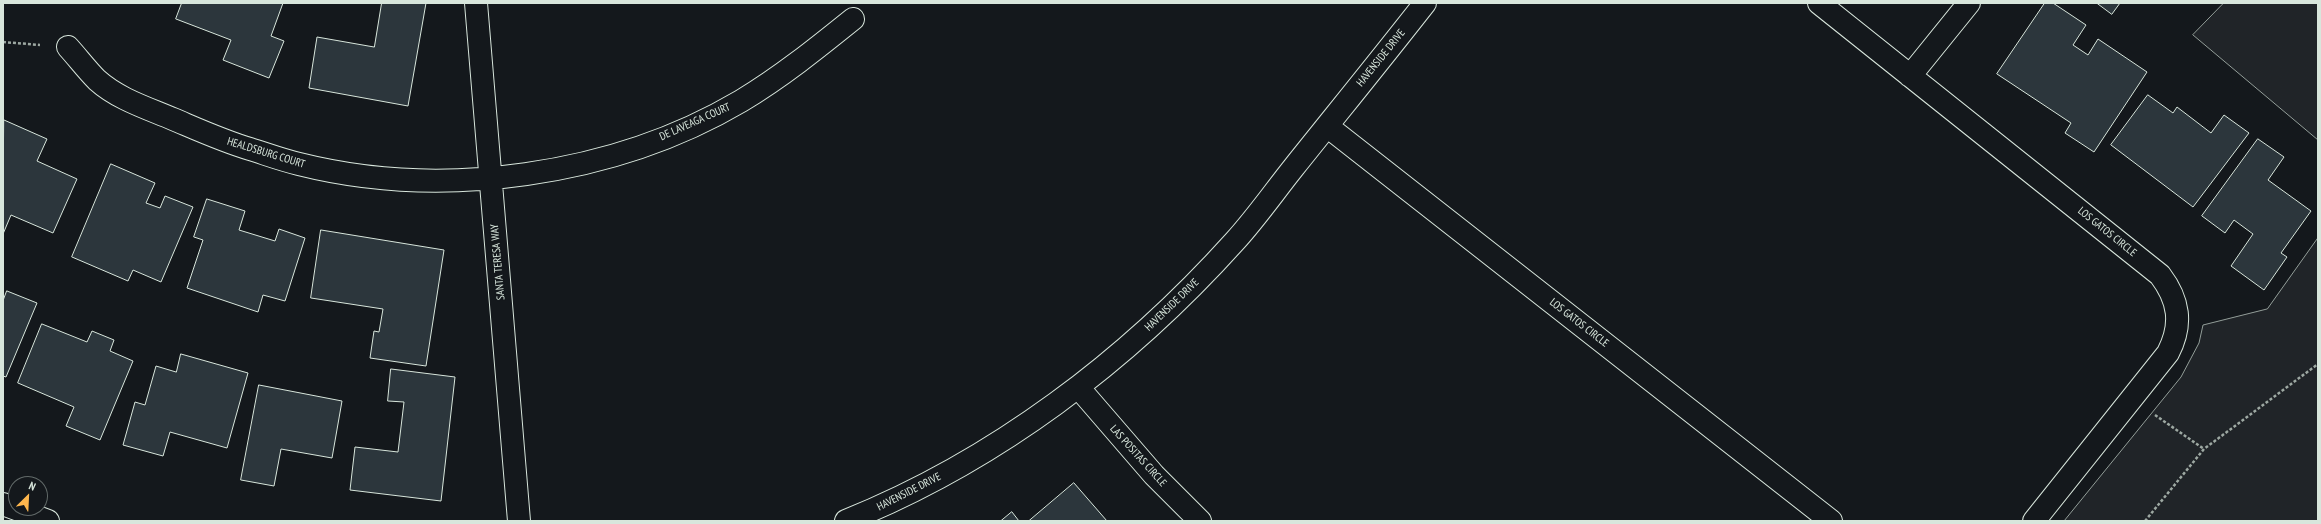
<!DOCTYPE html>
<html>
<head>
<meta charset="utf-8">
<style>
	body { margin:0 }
	#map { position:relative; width:2321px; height:524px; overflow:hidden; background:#14181c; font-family:"PT Sans Narrow",sans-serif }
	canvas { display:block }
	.frame { position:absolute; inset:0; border:4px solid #d8e6dc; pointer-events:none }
	.north { position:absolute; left:8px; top:476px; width:40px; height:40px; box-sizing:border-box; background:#14181c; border:1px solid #626a69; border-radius:50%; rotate:24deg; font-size:11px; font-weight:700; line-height:16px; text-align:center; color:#d8e6dc }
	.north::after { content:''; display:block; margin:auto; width:14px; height:18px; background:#ffb74d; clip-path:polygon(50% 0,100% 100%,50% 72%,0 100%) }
</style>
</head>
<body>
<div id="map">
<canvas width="2321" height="524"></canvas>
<div class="frame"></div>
<div class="north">N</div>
</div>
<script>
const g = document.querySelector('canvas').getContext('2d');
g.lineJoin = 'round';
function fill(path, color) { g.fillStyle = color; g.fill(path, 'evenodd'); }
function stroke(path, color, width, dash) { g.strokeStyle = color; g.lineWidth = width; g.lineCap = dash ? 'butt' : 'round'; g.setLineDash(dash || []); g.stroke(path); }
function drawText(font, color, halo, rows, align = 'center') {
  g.font = font + ' "PT Sans Narrow",sans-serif'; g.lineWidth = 3; g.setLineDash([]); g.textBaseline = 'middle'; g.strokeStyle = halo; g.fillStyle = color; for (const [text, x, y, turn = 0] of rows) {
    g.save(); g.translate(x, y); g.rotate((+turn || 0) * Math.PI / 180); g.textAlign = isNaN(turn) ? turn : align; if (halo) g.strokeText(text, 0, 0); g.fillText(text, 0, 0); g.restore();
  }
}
const green = new Path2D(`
	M2224,3H2318V140L2193,35Z
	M2318,238V521H2064L2181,377L2199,343L2203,325L2267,309Z`);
fill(green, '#202428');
stroke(green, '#939e99', 1);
const building = new Path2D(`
	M182,3H283L271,36L284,41L269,78L223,60L231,40L176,19Z
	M382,3H426L408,106L309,88L317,37L374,47Z
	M2045,3H2053L2086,25L2073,45L2088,55L2098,39L2147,72L2094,152L2065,133L2071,123L1997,74Z
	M2097,3H2120L2112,14Z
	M2148,95L2173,113L2177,107L2211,133L2224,115L2249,133L2193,207L2111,145Z
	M4,120L47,139L37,161L77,179L53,233L11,215L3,234Z
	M2258,139L2284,157L2268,180L2311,211L2281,253L2287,257L2264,290L2231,266L2253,234L2234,220L2225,233L2202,216Z
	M111,164L155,183L146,203L160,208L165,196L193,207L161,282L133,270L128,281L72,257Z
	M207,199L245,211L239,230L275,241L279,229L305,238L285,301L263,295L258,312L187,288L203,240L194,237Z
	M321,230L444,250L426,366L370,358L374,331L379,332L383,309L311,298Z
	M7,291L37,303L6,377L3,376V301Z
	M42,324L87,342L92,331L114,340L110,351L133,361L100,440L66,426L74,407L18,383Z
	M181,354L248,373L227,448L170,432L163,456L123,445L135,402L145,405L156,366L176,372Z
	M391,369L455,377L441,501L350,490L355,447L398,452L404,402L388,401Z
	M259,385L342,401L332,458L281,449L274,486L241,480Z
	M1074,483L1107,521H1029Z
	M1012,512L1019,521H1001Z`);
fill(building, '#2c363c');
stroke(building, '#d8e6dc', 1);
const minor = new Path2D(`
	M476,3L519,521
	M1819,3L2160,275C2179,300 2183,324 2168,353L2034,521
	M68,47C78,58 87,70 97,80C118,99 147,108 173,119C199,130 223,141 250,149C266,154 282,160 299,164C442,200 614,176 741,101C781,77 817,48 853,19
	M1910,76L1969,3
	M1327,126L1831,521
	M1078,387L1154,475L1200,521
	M3,504L48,521
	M846,521C995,461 1127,361 1235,241C1256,218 1274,192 1294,167C1338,112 1382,58 1425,3`);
stroke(minor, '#d8e6dc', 24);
stroke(new Path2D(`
	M3,42L40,45
	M2155,415L2204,449
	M2145,521L2204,449L2318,364`), '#9da8a2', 2.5, [3, 2]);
stroke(minor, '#14181c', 22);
drawText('11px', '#d8e6dc', '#14181c', [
	["HAVENSIDE DRIVE",1381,58,-51],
	["DE LAVEAGA COURT",695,122,-24],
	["HEALDSBURG COURT",266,153,17],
	["LOS GATOS CIRCLE",2107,232,39],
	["SANTA TERESA WAY",498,262,-95],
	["HAVENSIDE DRIVE",1172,305,-44],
	["LOS GATOS CIRCLE",1579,323,38],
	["LAS POSITAS CIRCLE",1138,456,48],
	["HAVENSIDE DRIVE",909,492,-27]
]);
</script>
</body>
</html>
